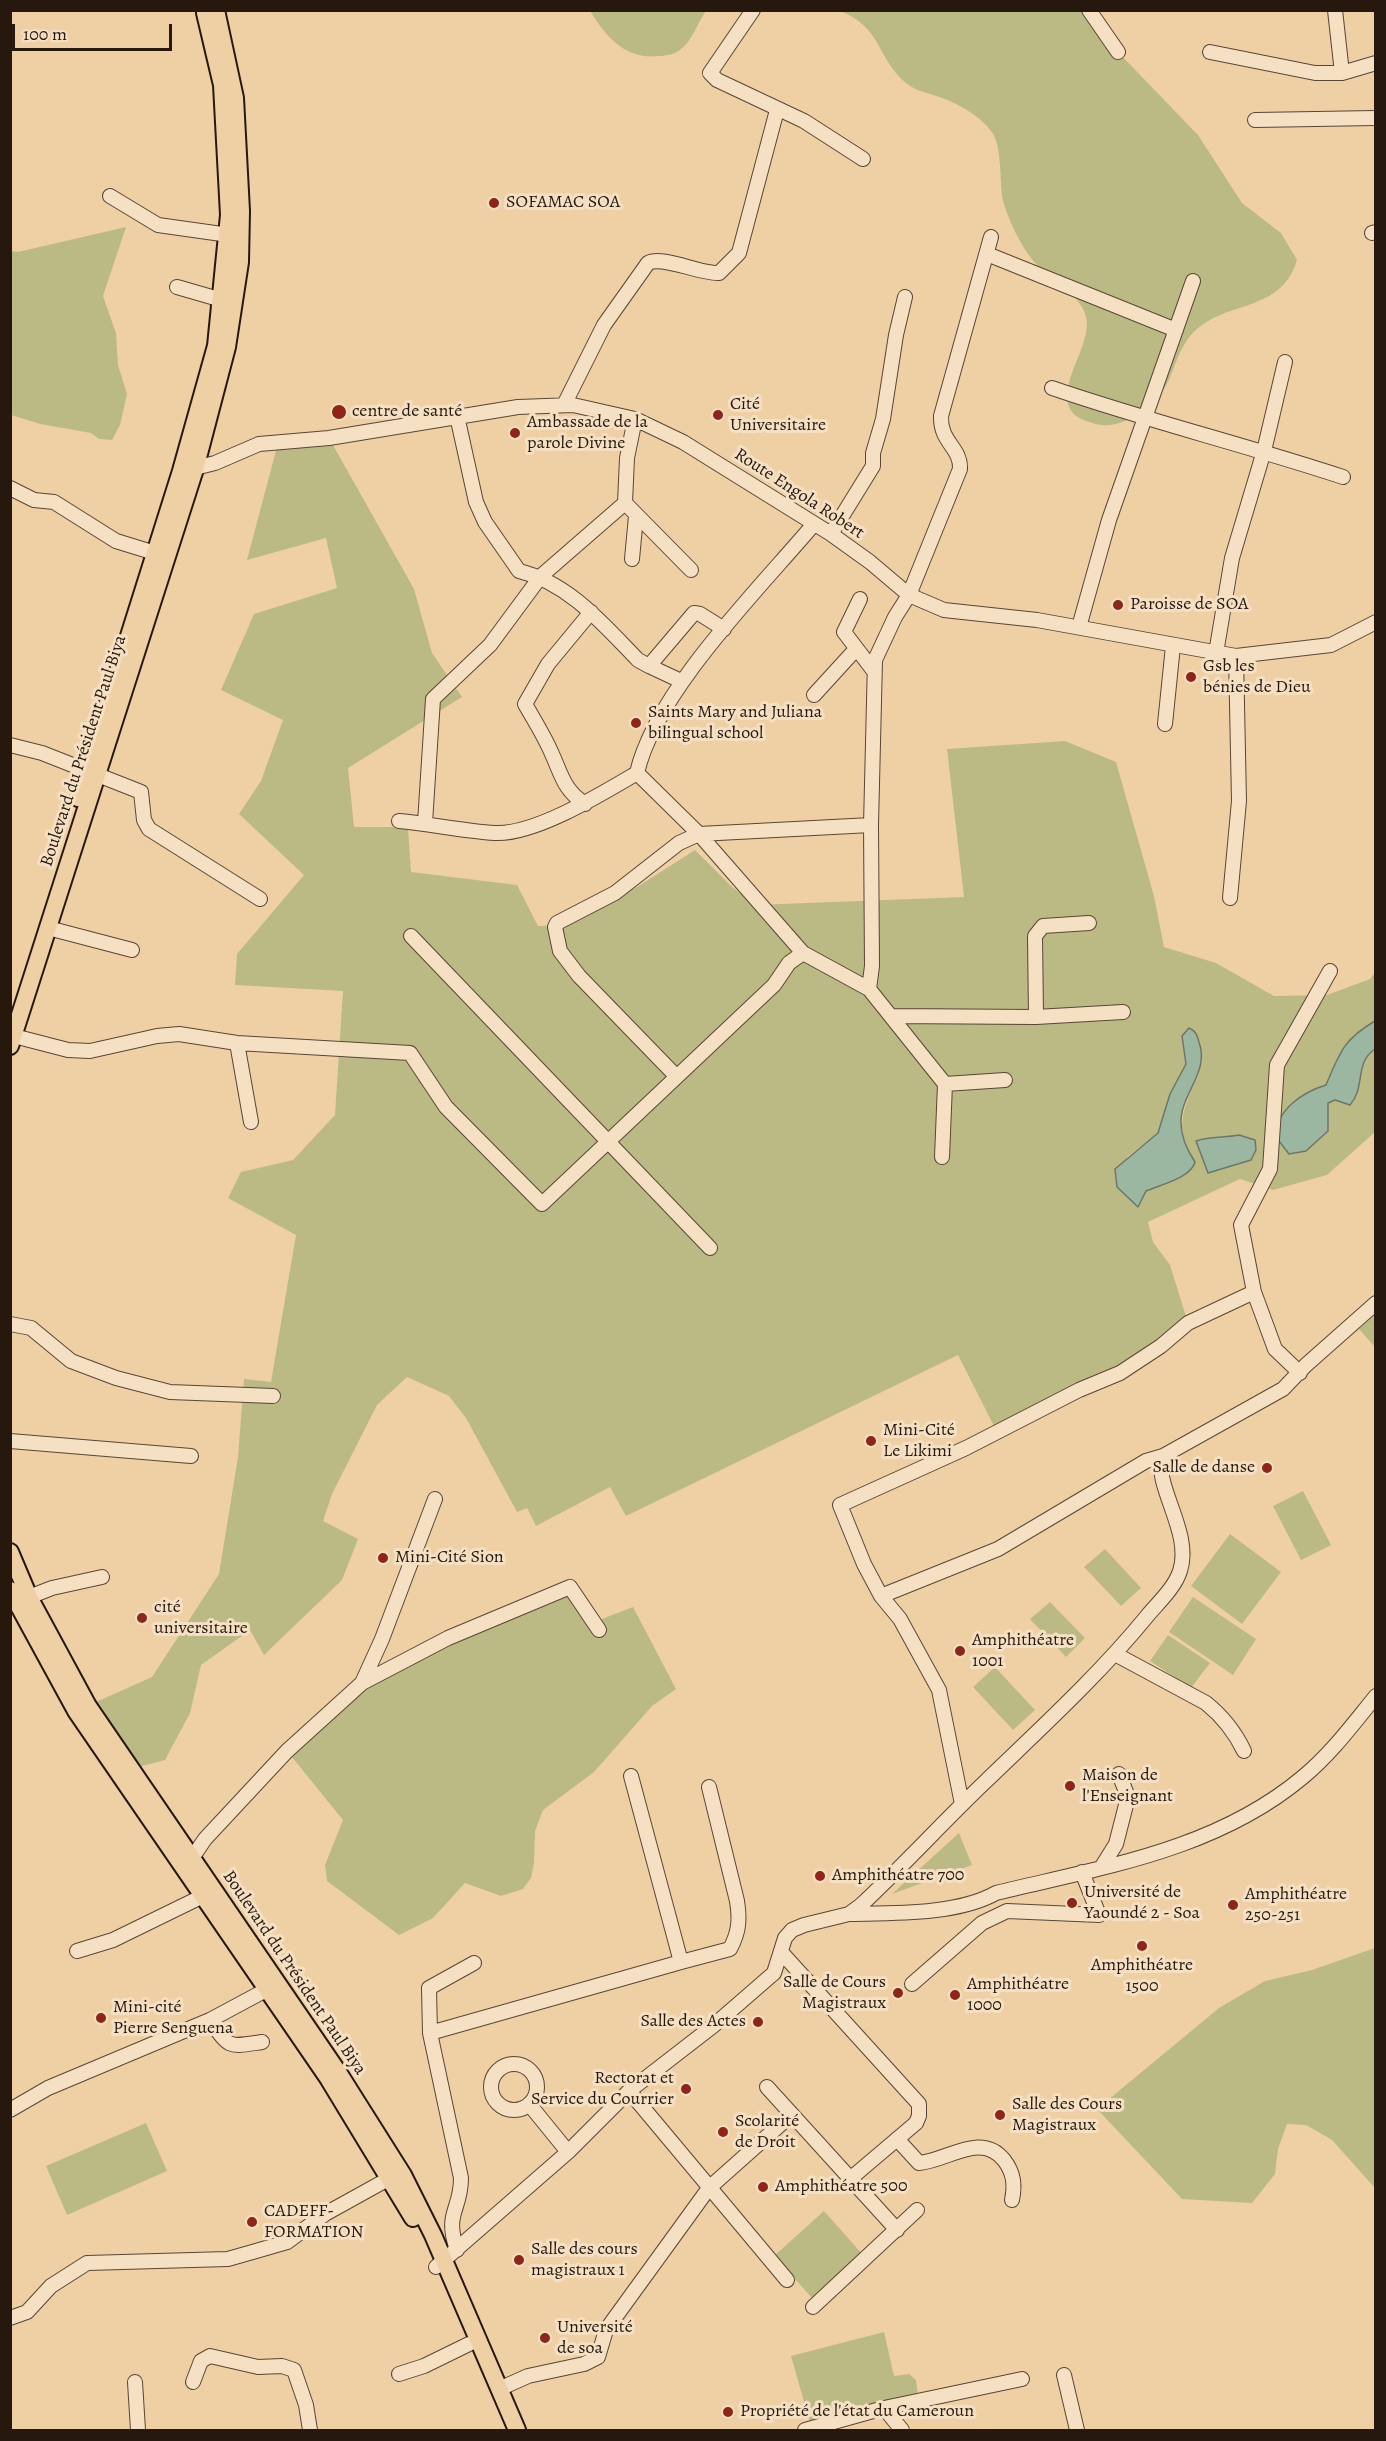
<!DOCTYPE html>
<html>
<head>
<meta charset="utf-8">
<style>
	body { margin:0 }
	#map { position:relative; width:1386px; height:2441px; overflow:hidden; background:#efd0a5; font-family:Alegreya,serif }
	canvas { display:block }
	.frame { position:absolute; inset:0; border:12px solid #27180e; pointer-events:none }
	.scale { position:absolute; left:12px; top:24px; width:160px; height:27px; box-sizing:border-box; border:3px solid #27180e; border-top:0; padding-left:8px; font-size:18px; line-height:21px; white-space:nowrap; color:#27180e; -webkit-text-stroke:4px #f5e0c4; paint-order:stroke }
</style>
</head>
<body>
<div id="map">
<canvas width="1386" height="2441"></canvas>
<div class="frame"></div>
<div class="scale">100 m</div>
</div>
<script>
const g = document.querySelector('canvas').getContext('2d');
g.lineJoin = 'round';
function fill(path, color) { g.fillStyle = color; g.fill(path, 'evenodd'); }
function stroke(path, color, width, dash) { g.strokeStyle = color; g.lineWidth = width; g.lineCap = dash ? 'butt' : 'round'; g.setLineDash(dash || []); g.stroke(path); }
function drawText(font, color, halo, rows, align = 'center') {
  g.font = font + ' Alegreya,serif'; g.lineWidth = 6; g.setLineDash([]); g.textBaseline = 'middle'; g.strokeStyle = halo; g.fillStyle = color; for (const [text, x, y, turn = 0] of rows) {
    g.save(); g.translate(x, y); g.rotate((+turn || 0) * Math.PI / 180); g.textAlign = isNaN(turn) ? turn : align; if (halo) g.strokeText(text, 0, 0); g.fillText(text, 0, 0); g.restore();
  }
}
fill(new Path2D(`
	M590,11H706C697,23 693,40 681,49C676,54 666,56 659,56C626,60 606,37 590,11Z
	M840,11H1089L1118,52L1198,135L1242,203L1281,233L1297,260C1280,318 1215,297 1186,342C1177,355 1174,370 1167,384C1154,406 1123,431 1096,424C1089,422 1077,419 1072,412C1054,387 1093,345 1086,317C1081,297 1064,290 1050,278C1039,268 1028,256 1021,243C1014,230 1007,215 1003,201C999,183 1003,146 991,131C978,113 951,100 930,94C920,91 913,89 906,83C877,59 882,27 840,11Z
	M126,227L103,296L116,333L118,365L127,394L120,425L112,440L99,439L91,433L40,424L11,415V251L18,252Z
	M329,438L414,589L432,653L462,697L348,768L354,827H408L411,872L517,885L538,926L564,925L637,887L695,850L732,887L755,905L964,897L947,749L1065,741L1116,762L1154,896L1164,947L1216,963L1274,996L1327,995L1370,979L1375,972V1132L1327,1175L1273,1190L1240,1179L1148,1222L1153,1242L1170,1265L1188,1323L1161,1346L997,1432L958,1355L626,1516L610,1487L536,1526L527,1508L517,1512L466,1418L449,1396L407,1377L377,1405L332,1494L323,1521L358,1539L342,1580L264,1655L250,1630L201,1665L190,1713L165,1760L138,1767L76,1711L152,1677L219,1574L238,1457L244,1379L271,1382L296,1235L228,1198L241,1172L293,1160L335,1115L343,991L235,985L237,954L304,875L239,814L261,781L283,720L221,690L254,614L337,588L326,538L247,560L278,443ZM1182,1036L1199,1073C1184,1107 1172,1128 1195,1162L1184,1175L1146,1191L1127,1157L1158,1133L1170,1094L1186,1064Z
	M1375,1315V1347L1359,1329Z
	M1303,1491L1331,1545L1301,1560L1273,1506Z
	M1230,1534L1281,1572L1242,1624L1191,1586Z
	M1105,1549L1141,1588L1121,1606L1084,1567Z
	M570,1587L600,1629L602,1619L633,1607L676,1689L652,1706L594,1772L543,1810L535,1831L534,1863L531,1878L523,1889L501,1896L465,1883L433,1918L399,1935L327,1881L325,1865L343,1820L287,1751L357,1687Z
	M1193,1597L1256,1639L1233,1675L1169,1632Z
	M1050,1602L1085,1638L1066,1657L1030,1619Z
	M1168,1635L1210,1663L1191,1688L1150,1661Z
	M995,1667L1035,1710L1013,1730L973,1687Z
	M959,1833L972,1865L892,1894Z
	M1375,1948V2188L1332,2140L1306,2125L1287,2124L1278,2149L1275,2174L1252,2203L1182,2199L1097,2109L1219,2008L1265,1981L1312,1970Z
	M146,2123L167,2171L67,2215L46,2166Z
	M824,2211L864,2256L814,2300L774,2256Z
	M884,2332L894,2376L909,2374L916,2380L918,2396L811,2426L791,2356Z`), '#bcba84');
const water = new Path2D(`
	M1375,1021V1049C1354,1063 1366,1087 1350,1105L1335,1100L1328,1103V1131L1306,1151L1289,1154L1275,1136C1277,1109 1303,1092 1326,1085C1340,1052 1344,1039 1375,1021Z
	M1189,1028C1196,1031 1197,1035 1199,1042C1210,1073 1180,1094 1181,1123C1181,1138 1187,1150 1195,1162C1191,1178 1160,1185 1146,1191L1138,1207L1117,1187L1115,1169L1158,1133L1170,1094L1186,1064L1182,1036Z
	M1239,1135L1255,1140L1256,1150L1251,1160L1208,1173L1196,1141C1210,1136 1225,1138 1239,1135Z`);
fill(water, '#9bb7a2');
stroke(water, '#6d7767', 1.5);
const minor = new Path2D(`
	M753,10L710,73L717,80L804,121L863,159
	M1089,10L1118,52
	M1335,10L1342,73
	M1210,52L1315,73H1342L1376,63
	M1255,120L1376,118
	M110,196L158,225L236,236
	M1372,233L1376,232
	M987,254L1176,330
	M177,287L222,300
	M1052,388C1148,421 1246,445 1343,477
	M564,405L604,325L648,263C662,255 700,274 719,273L739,253L777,110
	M457,416L476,502L485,522L519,571C569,583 603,624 638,660L649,666L694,613L700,614L724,629
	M187,470L215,463L259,444L329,438L518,407L573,405L635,419L683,442L831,534L870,562L909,595L944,610L1037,620L1236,656L1331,645L1376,622
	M10,488L34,500L54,502L116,541L155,553
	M625,503L691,570
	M831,534L873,466V453L883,419L896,335L905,297
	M632,559L636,516
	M860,599L844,632L873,670
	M1079,627L1109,520L1193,281
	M1216,653L1232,558L1264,451L1285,362
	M649,666L681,681
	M814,695L856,649
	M1165,724L1173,646
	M10,745L42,753L141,792L144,820L149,829L260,899
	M637,773C655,692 760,588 814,524
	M585,804C564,790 562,776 552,754C545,737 534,720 525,704L548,664L591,612
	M399,821C431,824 463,831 495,833C535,835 603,793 637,773L699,834L871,825L875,660L895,617L909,595L960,469C961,447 940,443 941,416L991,237
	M425,823L433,699L490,645L541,576L625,503L627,458L635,419
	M1230,898L1239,801L1236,656
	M48,928L132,950
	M411,936L710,1248
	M869,989L872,966L871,825
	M892,1016L1036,1017L1123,1012
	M1036,1017L1035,936L1043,926L1089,923
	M10,1035L68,1050L90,1051L157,1036L179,1034L237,1043L410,1053L446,1107L542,1204L774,985L789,963L803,953
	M237,1043L251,1122
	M676,1076L579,976L560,951L555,927L557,923L615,893L679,843L699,834L803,953L869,989L945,1084L942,1157
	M945,1084L1005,1080
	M1254,1292L1241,1225L1270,1169L1277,1065L1330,971
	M10,1324L31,1328L71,1361L116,1378L170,1392L273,1396
	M10,1441L191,1456
	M881,1596L998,1549L1146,1461L1163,1456
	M29,1597L52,1588L102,1577
	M1115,1654L1206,1703C1222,1716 1235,1732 1244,1751
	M362,1683L382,1639L435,1499
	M962,1804L939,1690L900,1619L881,1596L864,1564L840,1505L966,1448L1079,1390L1120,1373L1161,1346L1188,1323L1254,1292L1275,1349L1300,1373
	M192,1858L205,1839L287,1751L362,1683L448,1638L570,1587L599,1630
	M1101,1868L1116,1844L1128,1797L1119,1774
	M849,1914C893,1913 957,1915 996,1893C1103,1867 1216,1850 1303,1777C1331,1754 1353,1724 1376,1696
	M77,1951L113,1940L203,1896
	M781,1952L919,2104V2116L916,2123L850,2179
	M681,1962L730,1949C739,1932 740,1920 737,1901L709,1787
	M912,1984L982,1923L1007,1911L1099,1915L1082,1872
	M210,2020C230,2049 228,2047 262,2042
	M430,2033L429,1988L474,1963
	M491 2087a23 23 0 1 1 46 0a23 23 0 1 1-46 0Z
	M767,2087L897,2230
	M629,2091L787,2280
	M529,2104L568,2152
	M10,2110L48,2088L210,2020L266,1990
	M897,2139L919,2163C947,2161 981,2131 1004,2160C1014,2173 1015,2185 1012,2200
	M457,2250C444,2212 461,2211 461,2178L430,2033L681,1962L631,1776
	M436,2267L568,2152L629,2091L713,2026L774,1973L785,1938L792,1930L804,1925L849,1914L860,1906C903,1866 943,1822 986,1781C1042,1727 1099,1675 1148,1615C1159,1602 1175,1587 1180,1571C1193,1532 1152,1484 1163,1456L1283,1389L1306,1365L1376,1303
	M813,2307L917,2210
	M10,2318L27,2312L51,2286L87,2263L228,2259L256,2251L287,2242L325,2214L390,2178
	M399,2374L424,2366L469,2344
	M1064,2375L1077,2430
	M135,2382L138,2430
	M193,2382L201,2361L210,2356L258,2367L282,2366L294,2370L306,2405L310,2430
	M499,2389L528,2376L584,2364L598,2357L606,2330L709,2188L791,2115
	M884,2408L902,2430
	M805,2430L884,2408L1022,2379`);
const major = new Path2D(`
	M78,798L181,471L216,346L229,215L222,85L205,13
	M10,1046L195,469L227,347L240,262L241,211L235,98L216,10
	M10,1552L29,1597L88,1706L338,2072L403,2175L433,2235L517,2430
	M10,1590L76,1711L328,2078L413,2218`);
stroke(minor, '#594634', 16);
stroke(major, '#27180e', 20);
stroke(minor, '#f5e0c4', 14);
stroke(major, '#efd0a5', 16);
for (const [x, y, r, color] of [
	[494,203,6,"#8f2418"],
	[339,412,8,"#8f2418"],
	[718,415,6,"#8f2418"],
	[515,433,6,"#8f2418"],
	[1118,605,6,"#8f2418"],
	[1191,677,6,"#8f2418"],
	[636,723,6,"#8f2418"],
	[871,1441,6,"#8f2418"],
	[1267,1468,6,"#8f2418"],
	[383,1558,6,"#8f2418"],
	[142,1618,6,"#8f2418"],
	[960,1651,6,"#8f2418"],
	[1070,1786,6,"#8f2418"],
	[820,1876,6,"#8f2418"],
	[1072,1903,6,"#8f2418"],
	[1233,1905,6,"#8f2418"],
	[1142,1946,6,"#8f2418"],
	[898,1993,6,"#8f2418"],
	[955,1995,6,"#8f2418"],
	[101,2018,6,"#8f2418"],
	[758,2022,6,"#8f2418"],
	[686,2089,6,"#8f2418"],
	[1000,2115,6,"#8f2418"],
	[723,2132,6,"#8f2418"],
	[763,2187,6,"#8f2418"],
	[252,2222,6,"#8f2418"],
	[519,2260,6,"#8f2418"],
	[545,2338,6,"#8f2418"],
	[728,2412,6,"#8f2418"]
]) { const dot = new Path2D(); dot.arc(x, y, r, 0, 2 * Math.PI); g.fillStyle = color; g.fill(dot); stroke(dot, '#f5e0c4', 2); }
drawText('18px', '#27180e', '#f5e0c4', [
	["SOFAMAC SOA",506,203],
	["Cité",730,405],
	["Universitaire",730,426],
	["centre de santé",352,412],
	["Ambassade de la",527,423],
	["parole Divine",527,444],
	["Paroisse de SOA",1130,605],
	["Gsb les",1203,667],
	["bénies de Dieu",1203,688],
	["Saints Mary and Juliana",648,713],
	["bilingual school",648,734],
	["Mini-Cité",883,1431],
	["Le Likimi",883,1452],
	["Salle de danse",1255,1468,"right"],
	["Mini-Cité Sion",395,1558],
	["cité",154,1608],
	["universitaire",154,1629],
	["Amphithéatre",972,1641],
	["1001",972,1662],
	["Maison de",1082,1776],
	["l'Enseignant",1082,1797],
	["Amphithéatre 700",832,1876],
	["Université de",1084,1893],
	["Yaoundé 2 - Soa",1084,1914],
	["Amphithéatre",1245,1895],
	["250-251",1245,1916],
	["Amphithéatre",1142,1966,"center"],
	["1500",1142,1987,"center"],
	["Salle de Cours",886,1983,"right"],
	["Magistraux",886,2004,"right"],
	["Amphithéatre",967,1985],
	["1000",967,2006],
	["Mini-cité",113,2008],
	["Pierre Senguena",113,2029],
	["Salle des Actes",746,2022,"right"],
	["Rectorat et",674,2079,"right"],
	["Service du Courrier",674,2100,"right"],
	["Salle des Cours",1012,2105],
	["Magistraux",1012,2126],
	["Scolarité",735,2122],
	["de Droit",735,2143],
	["Amphithéatre 500",775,2187],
	["CADEFF-",264,2212],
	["FORMATION",264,2233],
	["Salle des cours",531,2250],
	["magistraux 1",531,2271],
	["Université",557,2328],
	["de soa",557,2349],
	["Propriété de l'état du Cameroun",740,2412]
], 'left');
drawText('18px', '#27180e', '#f5e0c4', [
	["Route Engola Robert",799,494,33],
	["Boulevard du Président Paul Biya",84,751,-72],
	["Boulevard du Président Paul Biya",294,1973,56]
]);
</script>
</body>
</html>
